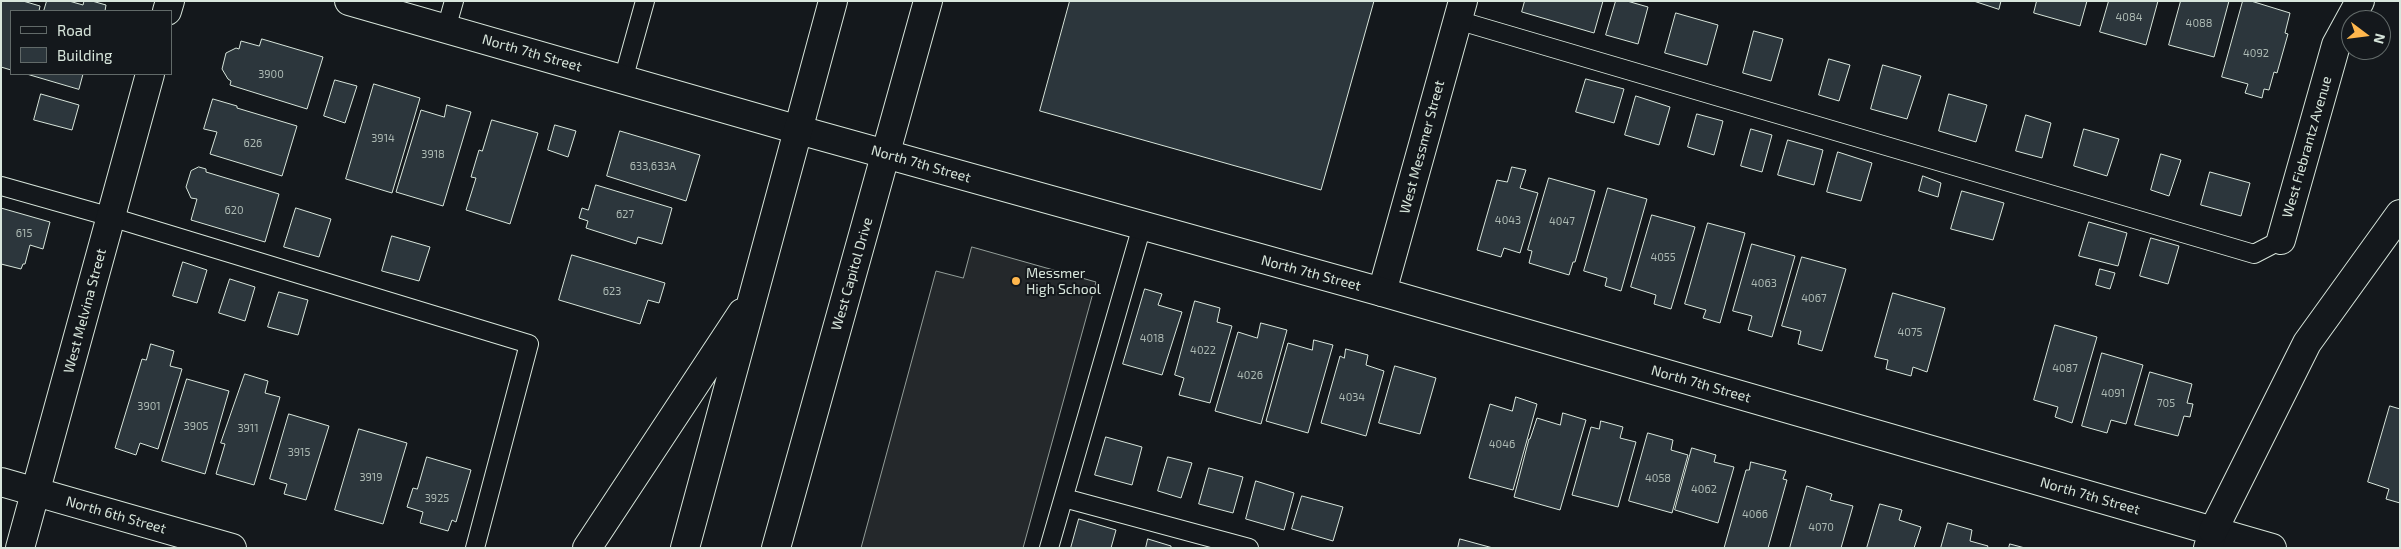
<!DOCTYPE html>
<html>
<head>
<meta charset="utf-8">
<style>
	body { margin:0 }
	#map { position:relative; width:2401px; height:549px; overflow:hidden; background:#14181c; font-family:"Exo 2",sans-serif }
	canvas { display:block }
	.frame { position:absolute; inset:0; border:2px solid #d8e6dc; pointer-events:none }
	.legend { position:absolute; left:10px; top:10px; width:162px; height:65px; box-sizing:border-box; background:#14181c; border:1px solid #626a69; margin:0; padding:6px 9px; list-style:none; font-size:15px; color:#d8e6dc }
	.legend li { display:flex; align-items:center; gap:10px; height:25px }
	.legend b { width:25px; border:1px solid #626a69 }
	.north { position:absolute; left:2341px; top:10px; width:50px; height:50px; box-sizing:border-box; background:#14181c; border:1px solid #626a69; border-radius:50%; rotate:105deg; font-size:14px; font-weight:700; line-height:20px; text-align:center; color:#d8e6dc }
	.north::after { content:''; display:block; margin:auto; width:18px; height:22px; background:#ffb74d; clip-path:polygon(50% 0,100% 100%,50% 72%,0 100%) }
</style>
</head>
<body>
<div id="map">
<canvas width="2401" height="549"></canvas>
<div class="frame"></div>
<ul class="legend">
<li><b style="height:6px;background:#14181c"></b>Road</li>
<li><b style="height:14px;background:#2c363c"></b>Building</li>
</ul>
<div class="north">N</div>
</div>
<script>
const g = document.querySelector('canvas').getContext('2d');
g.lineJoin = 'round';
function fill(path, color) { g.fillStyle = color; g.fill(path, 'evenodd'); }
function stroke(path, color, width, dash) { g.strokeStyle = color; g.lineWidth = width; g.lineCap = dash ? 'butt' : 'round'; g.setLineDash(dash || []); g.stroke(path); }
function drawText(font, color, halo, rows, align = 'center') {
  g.font = font + ' "Exo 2",sans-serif'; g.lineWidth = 4; g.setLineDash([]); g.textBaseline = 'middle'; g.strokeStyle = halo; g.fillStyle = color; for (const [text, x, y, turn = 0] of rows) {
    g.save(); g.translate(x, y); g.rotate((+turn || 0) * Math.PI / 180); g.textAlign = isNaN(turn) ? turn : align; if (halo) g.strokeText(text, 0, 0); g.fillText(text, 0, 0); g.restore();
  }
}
const parking = new Path2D(`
	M972,247L1096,282L1023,548H861L936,271L963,278Z`);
fill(parking, '#24282b');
stroke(parking, '#939e99', 1);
const building = new Path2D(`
	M1,1H23L40,6L39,11H11V70L1,67Z
	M47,1H69L83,5L84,1H92L106,5L105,11H44Z
	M1070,1H1374L1321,190L1040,111Z
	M1525,1H1603L1594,33L1522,12Z
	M1616,1H1627L1648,7L1638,44L1606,35Z
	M1974,1H2001L1999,9Z
	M2037,1H2087L2080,26L2034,13Z
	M2109,1H2158L2146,45L2100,32Z
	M2181,1H2229L2214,57L2169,45Z
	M2243,1H2251L2290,13L2285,33L2288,34L2277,73L2274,72L2269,90L2264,89L2262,98L2245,93L2248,84L2222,77Z
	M1676,13L1718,25L1707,65L1665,53Z
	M1754,31L1783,39L1771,81L1743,73Z
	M262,39L323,57L307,109L230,85L231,81L228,79L222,69L226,53L236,48L239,49L241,41L259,46Z
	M1829,59L1850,65L1839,101L1819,95Z
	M1883,65L1921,76L1907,119L1871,109Z
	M27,74H83L79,89Z
	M1586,79L1624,89L1614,123L1576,112Z
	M335,80L357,86L345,123L324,116Z
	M374,84L420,98L392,193L346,179Z
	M41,94L79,105L72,130L34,120Z
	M1949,94L1987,105L1976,142L1939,131Z
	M1636,96L1670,107L1659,145L1625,135Z
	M213,99L237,106V108L297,126L282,176L210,154L217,132L204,129Z
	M447,105L471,112L443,206L396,192L421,110L444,117Z
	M1697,114L1723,121L1714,155L1688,147Z
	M2026,115L2051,123L2042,158L2016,151Z
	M492,120L538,133L510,224L466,210L476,178L471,177L479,150L482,151Z
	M555,125L576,131L568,157L548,150Z
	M1751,129L1772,135L1762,172L1741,166Z
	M2084,129L2119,139L2107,176L2074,166Z
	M620,131L700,155L686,201L607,176Z
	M1788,140L1823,150L1814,185L1778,175Z
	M1838,152L1872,163L1861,201L1827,192Z
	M2161,154L2181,160L2169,196L2151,190Z
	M199,167L206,169V172L279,194L265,242L191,220L197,199L191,198L186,187L191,171Z
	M1512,167L1526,170L1520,188L1538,193L1520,253L1504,248L1501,257L1477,250L1497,180L1507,182Z
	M2210,172L2250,183L2241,216L2201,205Z
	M1923,176L1941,183L1938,197L1919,191Z
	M1549,178L1595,191L1575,262H1573L1569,275L1529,263L1532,251L1528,250Z
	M596,185L672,208L662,244L638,237L636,244L586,228L588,221L579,218L582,208L588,210Z
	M1608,188L1647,199L1621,291L1605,286L1607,278L1584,271Z
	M1962,191L2004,203L1993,240L1951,229Z
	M1,208L50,222L43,249L30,245L25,264H23L21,269L1,264Z
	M296,208L331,219L319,257L284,247Z
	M1652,215L1695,227L1671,309L1654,304L1656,295L1631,287Z
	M2089,222L2127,233L2118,266L2079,256Z
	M1708,223L1745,233L1720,323L1703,318L1706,310L1685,304Z
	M392,236L430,247L419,281L382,271Z
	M2151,238L2179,246L2168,284L2140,276Z
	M1752,244L1795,256L1772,337L1748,330L1752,316L1733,311Z
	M572,255L665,283L659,303L648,300L640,324L559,300Z
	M1802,257L1846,269L1822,351L1798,344L1801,331L1782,326Z
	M183,262L207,270L197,303L173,296Z
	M2100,269L2115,273L2110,289L2096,285Z
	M230,279L255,287L245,321L219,313Z
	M1145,289L1162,294L1158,305L1182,312L1162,375L1123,364Z
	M279,292L308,300L298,335L268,327Z
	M1893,293L1945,308L1927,372L1913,367L1911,376L1886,369L1888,360L1875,357Z
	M1195,301L1220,308L1217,322L1232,326L1210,403L1179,395L1184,378L1175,375Z
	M1261,323L1287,330L1261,424L1215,411L1238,332L1257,338Z
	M2055,325L2097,337L2072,423L2055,417L2058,407L2034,400Z
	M1314,340L1333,345L1308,433L1266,421L1288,343L1312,350Z
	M151,344L174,351L170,366L182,369L158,449L140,443L136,455L115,448L142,359L146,360Z
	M1346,349L1368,355L1366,365L1384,371L1366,436L1321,423L1340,356L1344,358Z
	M2102,353L2143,365L2126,424L2111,420L2107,433L2082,426Z
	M1395,366L1436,378L1420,434L1379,423Z
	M2150,372L2192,384L2187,403L2193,404L2190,417L2184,416L2178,436L2135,425Z
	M245,374L268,381L265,393L280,397L254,485L216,474L225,444L221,443Z
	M187,379L229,391L205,474L162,461Z
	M1516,397L1537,404L1513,490L1469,478L1490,404L1512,411Z
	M2390,406L2400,409V503L2386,499L2389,489L2368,482Z
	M1563,413L1586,420L1560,510L1514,497L1529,439H1530L1537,418L1560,425Z
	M289,414L329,426L306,500L284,494L287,484L270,479Z
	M1601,421L1623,427L1620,438L1636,442L1618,507L1572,495L1591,427L1599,429Z
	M359,429L407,443L383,524L335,510Z
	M1648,433L1673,440L1671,450L1688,455L1672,513L1629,501Z
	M1106,437L1142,447L1132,485L1095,475Z
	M1692,448L1716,455L1714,462L1734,467L1718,523L1675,510Z
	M427,457L471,470L456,522L452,520L448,531L420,523L423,512L407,507L413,488L417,489Z
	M1168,457L1192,463L1181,498L1158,491Z
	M1751,462L1786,471L1783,479L1787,480L1768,548H1724L1746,470H1749Z
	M1209,468L1243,477L1233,513L1199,504Z
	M1256,481L1294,493L1284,530L1246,519Z
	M1807,486L1832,494L1830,500L1853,506L1841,548H1790Z
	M1302,496L1343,507L1333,541L1292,529Z
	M1880,504L1902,510L1899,520L1921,527L1914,548H1867Z
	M1079,519L1116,530L1111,548H1071Z
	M1948,523L1972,530L1970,541L1988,546L1987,548H1941Z
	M1148,539L1171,546V548H1146Z
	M1460,539L1493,548H1458Z
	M2010,544L2025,548H2009Z`);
fill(building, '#2c363c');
stroke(building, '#d8e6dc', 1);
const lane = new Path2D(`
	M1457,20L2254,254L2281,240
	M446,29L454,1
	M623,80L645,1
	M1,186L111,217L529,344L475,548
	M1064,498L1249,548
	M1049,548L1142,226`);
const street = new Path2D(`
	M349,1L799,130
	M167,11L170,1
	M2281,240L2336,45L2360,1
	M1382,292L1463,1
	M1,482L232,548
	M2213,531L2272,548
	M20,548L150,74`);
const secondary = new Path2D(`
	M799,130L1382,292L2213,531L2208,548`);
const primary = new Path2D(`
	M587,548L742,313
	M685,548L833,1
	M776,548L928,1`);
const highway = new Path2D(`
	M2213,531L2307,343L2400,214`);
stroke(lane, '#d8e6dc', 20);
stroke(street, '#d8e6dc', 30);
stroke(secondary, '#d8e6dc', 30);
stroke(primary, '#d8e6dc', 30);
stroke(highway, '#d8e6dc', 30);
stroke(lane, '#14181c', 18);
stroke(street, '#14181c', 28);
stroke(secondary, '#14181c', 28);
stroke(primary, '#14181c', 28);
stroke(highway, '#14181c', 28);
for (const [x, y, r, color] of [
	[1016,281,5,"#ffb74d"]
]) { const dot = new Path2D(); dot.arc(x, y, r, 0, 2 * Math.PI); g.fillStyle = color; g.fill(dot); stroke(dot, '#14181c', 2); }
drawText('11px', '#adbab4', null, [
	["4084",2129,17],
	["4088",2199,23],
	["4092",2256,53],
	["3900",271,74],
	["3914",383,138],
	["626",253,143],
	["3918",433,154],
	["633,633A",653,166],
	["620",234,210],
	["627",625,214],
	["4043",1508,220],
	["4047",1562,221],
	["615",24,233],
	["4055",1663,257],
	["4063",1764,283],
	["623",612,291],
	["4067",1814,298],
	["4075",1910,332],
	["4018",1152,338],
	["4022",1203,350],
	["4087",2065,368],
	["4026",1250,375],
	["4091",2113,393],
	["4034",1352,397],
	["705",2166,403],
	["3901",149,406],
	["3905",196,426],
	["3911",248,428],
	["4046",1502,444],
	["3915",299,452],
	["3919",371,477],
	["4058",1658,478],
	["4062",1704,489],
	["3925",437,498],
	["4066",1755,514],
	["4070",1821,527]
]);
drawText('14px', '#d8e6dc', '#14181c', [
	["North 7th Street",532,53,16],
	["West Messmer Street",1422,147,-75],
	["West Fiebrantz Avenue",2307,147,-74],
	["North 7th Street",921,164,16],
	["North 7th Street",1311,273,15],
	["West Capitol Drive",852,274,-74],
	["West Melvina Street",85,311,-75],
	["North 7th Street",1701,384,16],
	["North 7th Street",2090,496,16],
	["North 6th Street",116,515,16]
]);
drawText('14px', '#d8e6dc', '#14181c', [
	["Messmer",1026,273],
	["High School",1026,289]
], 'left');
</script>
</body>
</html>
